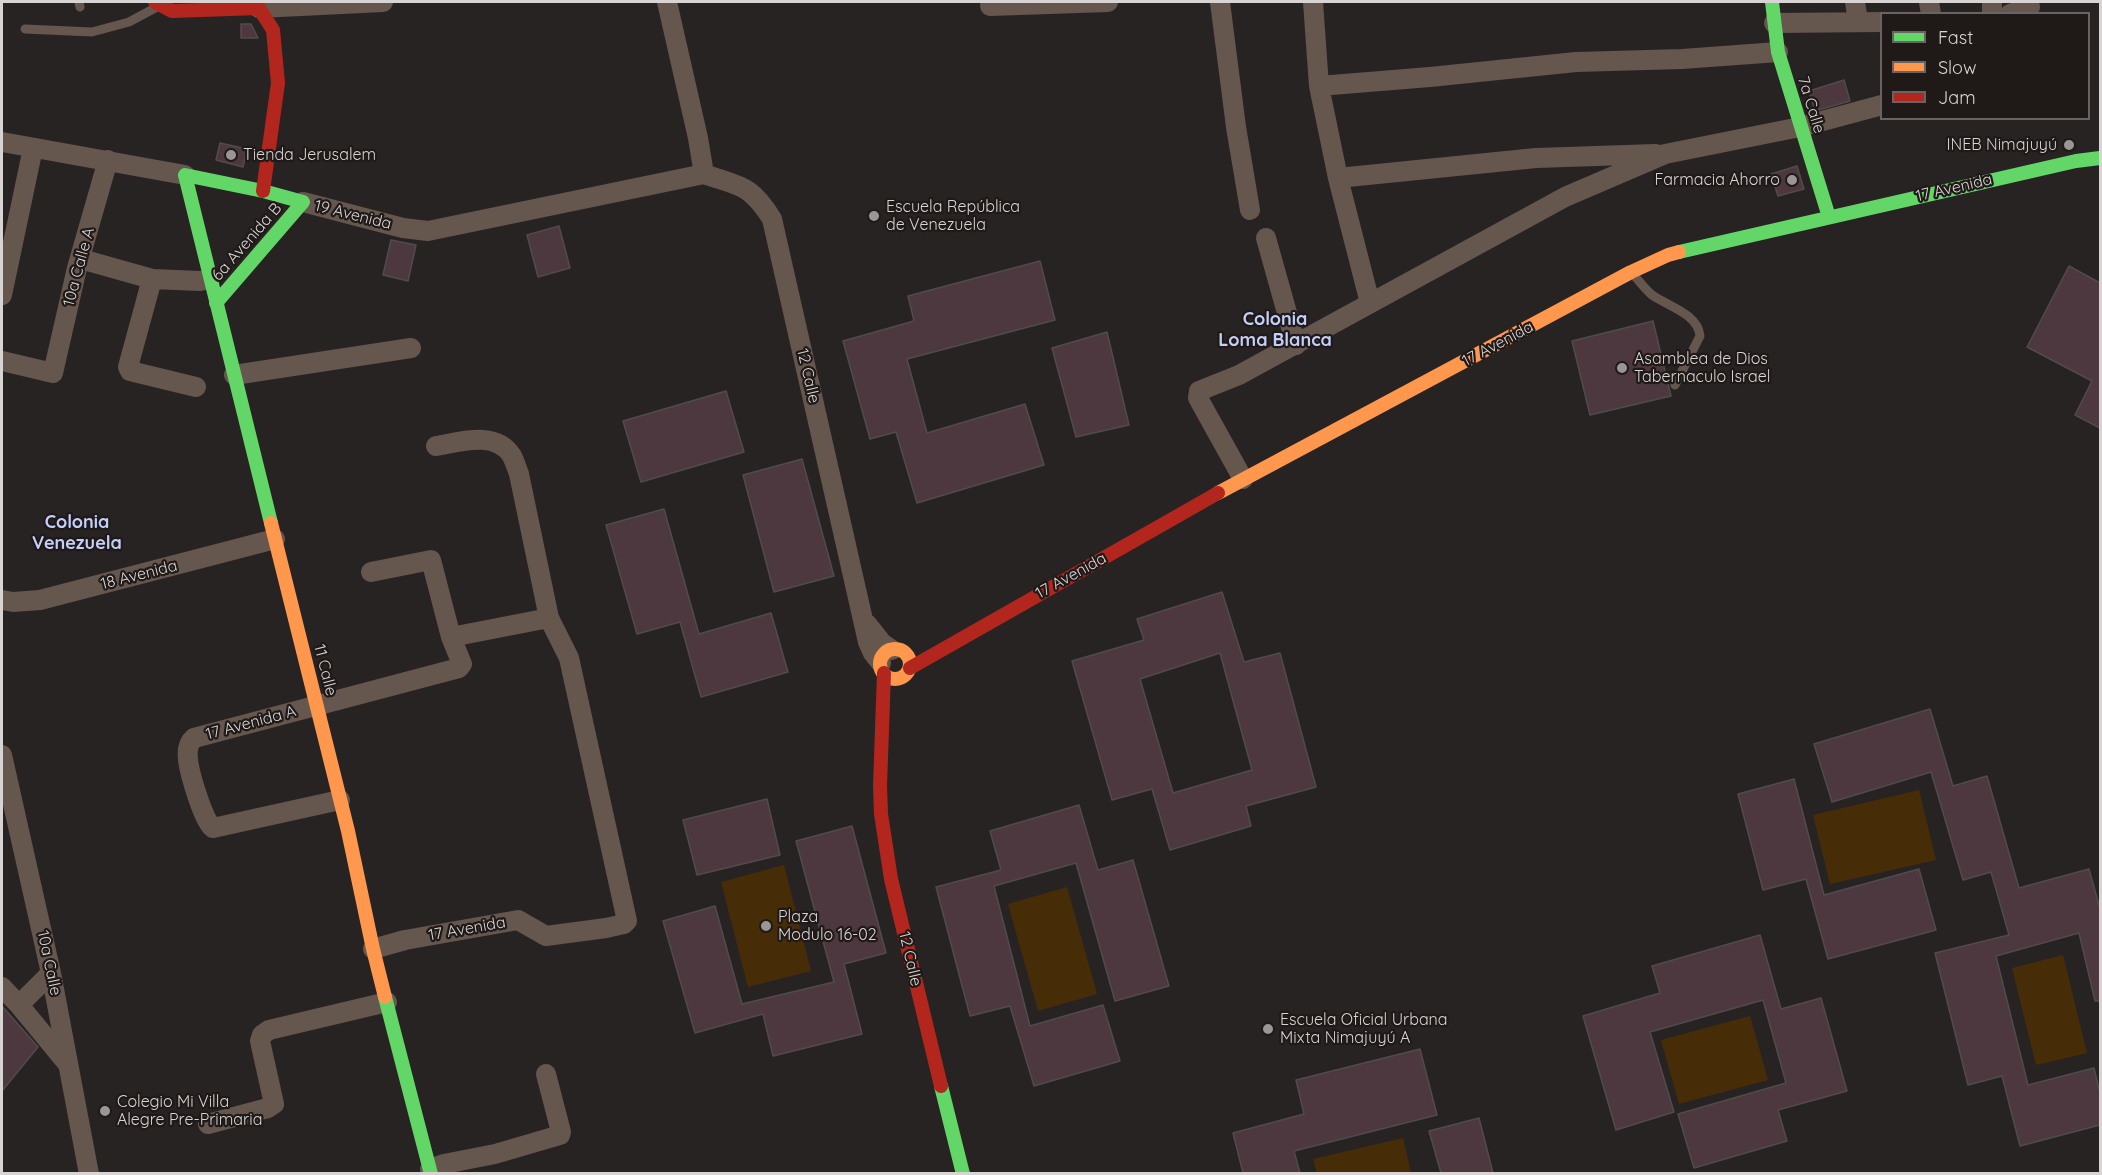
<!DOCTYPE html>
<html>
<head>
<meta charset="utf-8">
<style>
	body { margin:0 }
	#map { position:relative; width:2102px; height:1175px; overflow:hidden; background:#282323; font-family:Quicksand,sans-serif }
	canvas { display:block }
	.frame { position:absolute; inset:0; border:3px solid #d8d4d3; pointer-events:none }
	.legend { position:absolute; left:1880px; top:12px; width:210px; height:108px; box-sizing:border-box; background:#1f1918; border:2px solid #696463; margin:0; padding:8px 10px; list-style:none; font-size:18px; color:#d8d4d3 }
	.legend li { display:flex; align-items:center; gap:12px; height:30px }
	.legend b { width:30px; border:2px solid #696463 }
</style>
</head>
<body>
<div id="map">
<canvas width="2102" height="1175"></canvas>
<div class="frame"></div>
<ul class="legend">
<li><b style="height:8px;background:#63d668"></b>Fast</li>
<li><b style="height:8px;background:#ff974d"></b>Slow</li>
<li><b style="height:8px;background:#b3261e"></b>Jam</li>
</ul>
</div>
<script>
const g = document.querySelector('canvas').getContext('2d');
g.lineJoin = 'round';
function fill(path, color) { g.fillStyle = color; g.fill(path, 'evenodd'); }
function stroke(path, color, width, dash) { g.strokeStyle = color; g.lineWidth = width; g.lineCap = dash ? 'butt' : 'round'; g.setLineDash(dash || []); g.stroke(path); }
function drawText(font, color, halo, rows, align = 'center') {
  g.font = font + ' Quicksand,sans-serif'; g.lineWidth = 4.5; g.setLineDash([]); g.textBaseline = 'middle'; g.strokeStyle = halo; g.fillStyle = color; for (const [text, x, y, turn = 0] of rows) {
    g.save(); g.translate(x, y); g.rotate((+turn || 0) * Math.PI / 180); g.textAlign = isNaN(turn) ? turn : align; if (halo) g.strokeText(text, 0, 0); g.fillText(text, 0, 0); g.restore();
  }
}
fill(new Path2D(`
	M1919,790L1936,860L1830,884L1813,815Z
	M784,865L811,971L748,987L721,882Z
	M1067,887L1097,994L1038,1011L1008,904Z
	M2063,955L2087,1053L2036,1065L2012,968Z
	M1750,1016L1768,1080L1679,1104L1661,1040Z
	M1403,1138L1411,1173H1317L1313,1159Z`), '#462d08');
const building = new Path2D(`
	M241,24H251L258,38H241Z
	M1844,80L1850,101L1815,111L1809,91Z
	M220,143L247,149L243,167L216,160Z
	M1797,166L1804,189L1778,196L1771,174Z
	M559,226L570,268L538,277L527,235Z
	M391,240L416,245L408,281L383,275Z
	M1040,261L1055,320L907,359L927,433L1025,404L1044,465L917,503L896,432L870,439L843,341L914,321L908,296Z
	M2069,266L2100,283V428L2075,415L2092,381L2027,347Z
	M1653,321L1671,396L1590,415L1572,341Z
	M1107,332L1129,425L1076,437L1052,348Z
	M726,391L744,452L641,482L623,421Z
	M802,459L834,576L774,592L743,475Z
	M664,509L699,634L771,613L788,672L701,697L680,622L637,634L606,525Z
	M1222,592L1244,662L1280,653L1316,787L1246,806L1251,826L1170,850L1152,789L1112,800L1072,661L1144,640L1137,619ZM1220,653L1252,770L1173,793L1140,679Z
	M1930,709L1953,786L1987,776L2019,888L2089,869L2100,909V1001H2095L2079,933L1996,956L2028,1085L2094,1068L2100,1093V1125L2020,1146L2002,1076L1968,1085L1935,953L2009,935L1991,872L1963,880L1931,772L1832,802L1814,744Z
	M1794,779L1824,895L1919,869L1936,930L1828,959L1806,879L1763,890L1738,794Z
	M767,799L780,855L697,875L683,820Z
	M1079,805L1098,870L1133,860L1169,986L1115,1001L1076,863L994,886L1030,1026L1103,1005L1120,1061L1034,1086L1010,1006L970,1016L936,887L1001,870L990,831Z
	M852,826L886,953L844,964L862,1034L773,1056L763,1014L695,1033L663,921L715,906L742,1004L834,982L796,841Z
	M1760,935L1781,1009L1821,998L1847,1091L1778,1110L1787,1141L1694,1168L1678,1114L1786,1083L1763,1000L1650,1032L1674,1112L1616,1130L1583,1016L1660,993L1652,966Z
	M2,1006L38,1047L2,1091Z
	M1420,1049L1437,1115L1294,1151L1300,1173H1243L1233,1133L1304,1114L1296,1080Z
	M1479,1118L1493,1173H1441L1429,1131Z`);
fill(building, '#4c383e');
stroke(building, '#504c4c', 1.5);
stroke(new Path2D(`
	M79,2L80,7
	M25,29L92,32L129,22L157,7
	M1633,274C1639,281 1645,289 1652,295C1668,306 1698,314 1700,336L1675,385`), '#65564e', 9);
stroke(new Path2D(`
	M667,2L698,138L704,174
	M1220,2L1236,127L1250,210
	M1313,2L1319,86L1338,178L1370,303
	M1855,2L1858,21
	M1929,2L1931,14
	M1992,2V14
	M990,6L1108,2
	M259,8L383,2
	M2010,14L2030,7
	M1774,23L1882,22
	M1319,86L1430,77L1576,62L1682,59L1778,52
	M2,142L185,175
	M704,174C741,187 750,184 772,219L868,642L873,653L881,663
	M1338,178L1536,158L1656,154
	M303,202L403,228L428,231L704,174
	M1266,238L1296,345
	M81,259L152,279
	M2,295L33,148
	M2,361L53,373L77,268L108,160
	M234,375L411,348
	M196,387L130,371L128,367L152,279L200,281L210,279
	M1243,479L1198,398L1199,391L1239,375L1565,197L1665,154L1800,127L1882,105
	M2,600L13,602L40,600L275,539
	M867,624L882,643L892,650
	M451,637L549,618
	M2,755L51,973L89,1174
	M340,800L213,828C204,823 189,772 188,759C187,751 188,743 194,738L459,668L462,664L451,637L431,560L371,572
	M373,949L405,940L518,920L546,936L606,928L624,924L627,921L569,658L549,618L519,474C517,469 515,462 512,456C496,430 460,442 436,446
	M2,987L19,1005L66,1062
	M19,1005L51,973
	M208,1124L268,1108L274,1104L260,1041L262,1035L269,1030L387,1002
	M430,1169L444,1164L495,1154L560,1135L561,1132L546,1074`), '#65564e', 20);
stroke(new Path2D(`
	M1772,2L1778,52L1829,217
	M1679,252L2076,161L2100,158
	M216,303L303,202L263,191L185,175L271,523
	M385,997L431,1174
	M941,1086L963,1174`), '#63d668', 14);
stroke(new Path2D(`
	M1218,493L1631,272L1668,255L1679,252
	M271,523L348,831L373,949L385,997
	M880 664a15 15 0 1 1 30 0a15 15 0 1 1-30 0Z`), '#ff974d', 14);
stroke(new Path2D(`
	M155,2L172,11L259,8L273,30L278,83L263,191
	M910,668L1218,493
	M884,673L880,786L881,814L891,879L941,1086`), '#b3261e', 14);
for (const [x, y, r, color] of [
	[2069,145,6,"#9a9695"],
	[231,155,6,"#9a9695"],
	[1792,180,6,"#9a9695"],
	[874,216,6,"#9a9695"],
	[1622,368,6,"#9a9695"],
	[766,926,6,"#9a9695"],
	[1268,1029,6,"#9a9695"],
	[105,1111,6,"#9a9695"]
]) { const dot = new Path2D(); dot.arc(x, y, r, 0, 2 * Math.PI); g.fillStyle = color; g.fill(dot); stroke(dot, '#1f1918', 2); }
drawText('16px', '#d8d4d3', '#1f1918', [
	["7a Calle",1811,105,73],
	["17 Avenida",1954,188,-13],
	["19 Avenida",353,215,14],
	["6a Avenida B",247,242,-49],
	["10a Calle A",79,267,-75],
	["17 Avenida",1498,344,-28],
	["12 Calle",808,376,77],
	["18 Avenida",139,575,-14],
	["17 Avenida",1071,576,-29],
	["11 Calle",325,670,76],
	["17 Avenida A",251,723,-15],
	["17 Avenida",467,929,-10],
	["12 Calle",910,959,77],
	["10a Calle",49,963,78]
]);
drawText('16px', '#d8d4d3', '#1f1918', [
	["INEB Nimajuyú",2057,145,"right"],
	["Tienda Jerusalem",243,155],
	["Farmacia Ahorro",1780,180,"right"],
	["Escuela República",886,207],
	["de Venezuela",886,225],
	["Asamblea de Dios",1634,359],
	["Tabernaculo Israel",1634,377],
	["Plaza",778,917],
	["Modulo 16-02",778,935],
	["Escuela Oficial Urbana",1280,1020],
	["Mixta Nimajuyú A",1280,1038],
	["Colegio Mi Villa",117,1102],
	["Alegre Pre-Primaria",117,1120]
], 'left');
drawText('bold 18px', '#c3cff9', '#1f1918', [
	["Colonia",1275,320],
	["Loma Blanca",1275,341],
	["Colonia",77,523],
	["Venezuela",77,544]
]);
</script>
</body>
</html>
